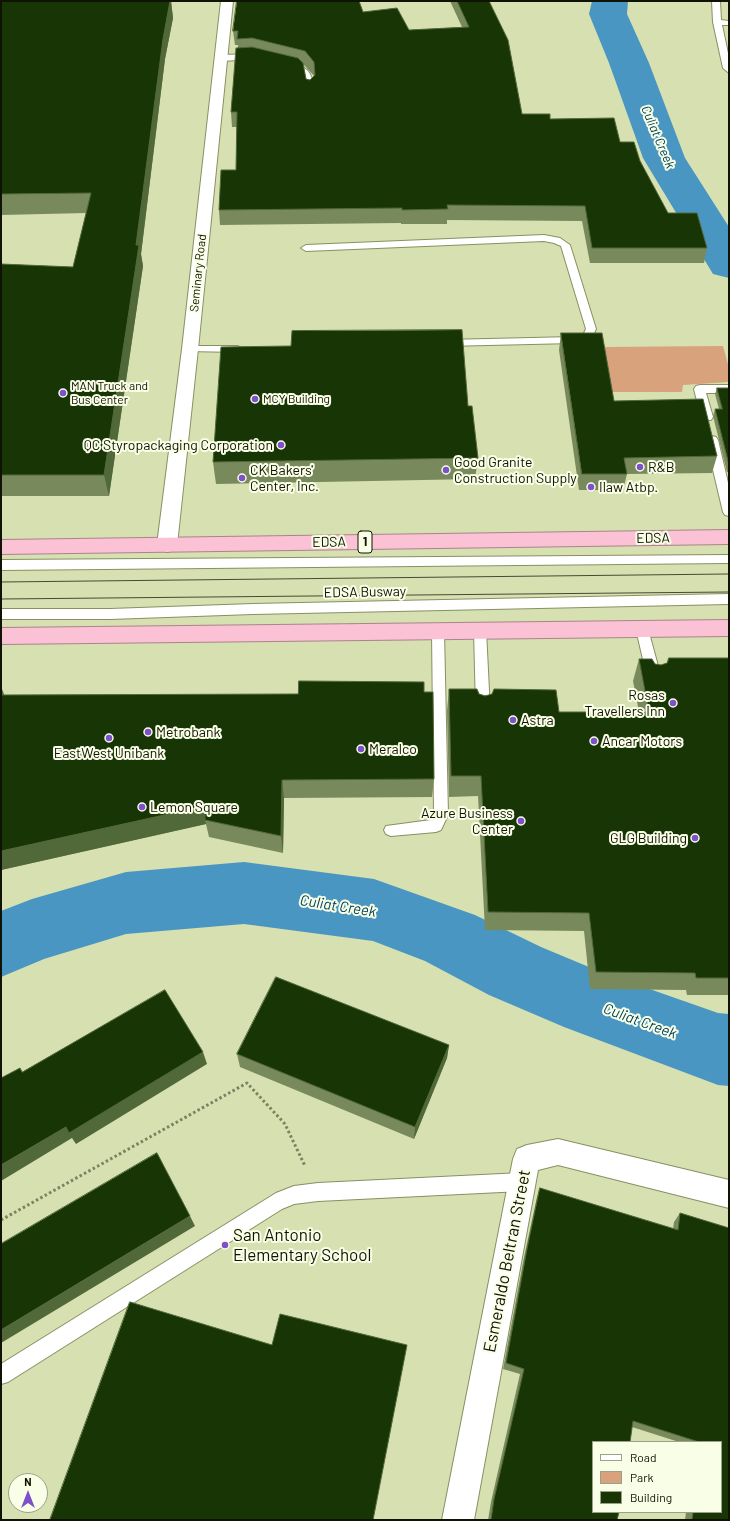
<!DOCTYPE html>
<html>
<head>
<meta charset="utf-8">
<style>
	body { margin:0 }
	#map { position:relative; width:730px; height:1521px; overflow:hidden; background:#d7e0b0; font-family:Barlow,sans-serif }
	canvas { display:block }
	.frame { position:absolute; inset:0; border:2px solid #101203; pointer-events:none }
	.legend { position:absolute; left:592px; top:1441px; width:130px; height:72px; box-sizing:border-box; background:#f9fee6; border:1px solid #9ca08b; margin:0; padding:5px 7px; list-style:none; font-size:12px; color:#101203 }
	.legend li { display:flex; align-items:center; gap:8px; height:20px }
	.legend b { width:20px; border:1px solid #9ca08b }
	.north { position:absolute; left:8px; top:1473px; width:40px; height:40px; box-sizing:border-box; background:#f9fee6; border:1px solid #9ca08b; border-radius:50%; rotate:0deg; font-size:11px; font-weight:700; line-height:16px; text-align:center; color:#101203 }
	.north::after { content:''; display:block; margin:auto; width:14px; height:18px; background:#7c51c9; clip-path:polygon(50% 0,100% 100%,50% 72%,0 100%) }
</style>
</head>
<body>
<div id="map">
<canvas width="730" height="1521"></canvas>
<div class="frame"></div>
<ul class="legend">
<li><b style="height:5px;background:#fff"></b>Road</li>
<li><b style="height:11px;background:#d7a27c"></b>Park</li>
<li><b style="height:11px;background:#183506"></b>Building</li>
</ul>
<div class="north">N</div>
</div>
<script>
const g = document.querySelector('canvas').getContext('2d');
g.lineJoin = 'round';
function fill(path, color) { g.fillStyle = color; g.fill(path, 'evenodd'); }
function stroke(path, color, width, dash) { g.strokeStyle = color; g.lineWidth = width; g.lineCap = dash ? 'butt' : 'round'; g.setLineDash(dash || []); g.stroke(path); }
function drawText(font, color, halo, rows, align = 'center') {
  g.font = font + ' Barlow,sans-serif'; g.lineWidth = 4; g.setLineDash([]); g.textBaseline = 'middle'; g.strokeStyle = halo; g.fillStyle = color; for (const [text, x, y, turn = 0] of rows) {
    g.save(); g.translate(x, y); g.rotate((+turn || 0) * Math.PI / 180); g.textAlign = isNaN(turn) ? turn : align; if (halo) g.strokeText(text, 0, 0); g.fillText(text, 0, 0); g.restore();
  }
}
fill(new Path2D(`
	M723,346L729,368V382L683,385L682,392H612L603,347Z`), '#d7a27c');
fill(new Path2D(`
	M592,1H628L627,14L649,63L685,158L729,227V278L713,274L643,158L609,63L589,14Z
	M244,862L374,879L475,915L541,947L601,972L718,1013L729,1014V1086L718,1085L564,1027L489,995L425,961L373,941L244,924L126,934L44,959L1,977V911L32,899L126,872Z`), '#4a96c2');
const lane = new Path2D(`
	M712,1H720L721,20L729,21V25H722L729,58V73L723,68L713,22Z
	M255,54L259,57L258,59L221,61L217,58L221,55Z
	M287,62C306,67 312,69 314,90L313,92L310,93L306,90L304,78L302,73L284,67L283,65Z
	M544,235L560,238L570,245L596,329L591,339L574,343L445,346L440,343L445,340L574,337L583,335L586,329L561,246L554,243L544,241L306,251L301,248L306,245Z
	M190,346H238L243,349L238,352L186,351L185,349L186,347Z
	M700,385H729V393H706L713,417L711,420H703L701,417L694,389L696,386Z
	M712,436L716,437L718,440L729,487V516L725,515L723,512L706,440L708,437Z
	M729,555V563L1,570V560Z
	M729,594V604L253,614L110,619H1V609H110L253,604Z
	M642,624L647,626L648,629L661,677L659,681L654,682L649,681L647,677L636,629L637,626Z
	M480,625L485,627L486,630L490,711L488,715L483,716L478,715L476,711L474,630L475,627Z
	M438,626L443,628L444,631L448,815L441,830L436,832L391,836L386,834L384,830L386,826L431,820L434,815L432,631L433,628Z
	M522,1173L528,1176L531,1182L528,1188L522,1191L318,1201L294,1204L282,1209L8,1382L1,1384V1364L276,1193L294,1186L318,1183Z`);
const street = new Path2D(`
	M558,1139L729,1180V1208L558,1165L538,1170L474,1520H442L513,1159L517,1149L527,1145Z`);
const secondary = new Path2D(`
	M221,1H233L198,349L177,545L174,550L167,552L160,550L157,545L182,349Z`);
const highway = new Path2D(`
	M729,530V544L1,554V540Z
	M729,620V636L1,644V628Z`);
stroke(lane, '#889063', 2);
stroke(street, '#889063', 2);
stroke(secondary, '#889063', 2);
stroke(highway, '#a9848b', 2);
stroke(new Path2D(`
	M1,1220L247,1083L285,1124L305,1166`), '#7c8261', 3, [2.5, 2.5]);
fill(lane, '#fff');
fill(street, '#fff');
fill(secondary, '#fff');
fill(highway, '#fbc1d4');
stroke(new Path2D(`
	M1,582L729,574
	M1,599L729,592`), '#464a32', 1);
fill(new Path2D(`
	M1,1H171L173,18L165,59L141,254L143,266L109,496H1V264L73,267L86,213L1,215Z
	M450,1H489L522,114L550,119L620,142L640,161L668,213L707,248L704,263H590L582,221L447,220V224H401V223L220,225L219,210L236,170L237,127H232L231,112L238,48V45H235L233,31L363,12L409,30L462,27ZM303,65L305,66L314,76L310,80L306,79Z
	M561,333L614,401L717,456L712,473L627,474L623,490H579L559,350Z
	M717,388H729V472H727L713,416L715,409H719L715,394Z
	M468,406L478,458L475,479L216,484L213,462Z
	M729,658V995H687L686,990L590,989L584,931L485,930L478,796L449,797L447,711L449,689L479,694L559,712H639L633,681L639,659L655,664L661,665Z
	M1,689L4,695L298,694L424,692L434,779L432,797L284,798L283,853L209,837L206,824L1,870Z
	M449,1045L447,1058L414,1139L240,1067L237,1054Z
	M540,1188L673,1229L674,1222L680,1213L729,1228V1520H685L686,1512H721V1442H679L632,1427L630,1442H593V1512H619L617,1520H488L491,1502L520,1374L503,1369L524,1257L537,1197Z`), '#788a5b');
fill(new Path2D(`
	M170,1H171L173,18L165,59L141,254L143,266L109,496L104,475L136,245L163,39Z
	M2,689L9,708L1,696Z
	M282,780L284,798L283,853L281,836Z
	M205,806V820L206,824L1,870V851Z
	M449,1045L447,1058L414,1139L415,1127Z
	M203,1052L207,1064L76,1144L72,1138L1,1181V1165L66,1127Z
	M190,1216L195,1226L1,1343V1330Z`), '#516839');
const building = new Path2D(`
	M1,1H170L163,39L136,245H139L104,475H1V264L73,267L91,193L1,194Z
	M237,1H359L363,12L397,8L409,30L469,27L457,1H489L508,40L522,114H550V119L614,118L620,142H634L640,161L668,213H697L707,248H592L585,206L447,205L448,209L402,210V208L219,210L221,170H236L237,112H231L236,48L252,47L298,58L303,63L306,79L310,80L315,75L314,62L305,51L252,38L237,39L238,31H233Z
	M462,330L468,406H472L478,458L213,462L221,347L291,346L292,331Z
	M561,333H602L614,401L703,399L717,456L624,458L627,474H582Z
	M717,388H729V465L715,409H722Z
	M669,658H729V978H696L695,973L596,972L589,913L488,912L481,776H451L449,689H477L479,694L485,696L492,694L494,689L556,690L559,712H649L639,659H652L655,664L661,665L667,663Z
	M299,681L424,682V692H433L434,779L282,780L281,836L205,820V806L1,851V695L298,694Z
	M276,977L449,1045L415,1127L237,1054Z
	M165,990L203,1052L69,1133L66,1127L1,1165V1078L20,1068L22,1072Z
	M157,1153L190,1216L1,1330V1244Z
	M540,1188L678,1230L680,1213L729,1228V1520H692L693,1512H721V1442H699L633,1421L630,1442H593V1512H619L617,1520H491L494,1499L524,1369L506,1363L527,1249Z
	M130,1302L272,1345L280,1314L407,1345L373,1520H50Z`);
fill(building, '#183506');
stroke(building, '#516839', 1);
for (const [x, y, r, color] of [
	[63,393,4,"#7c51c9"],
	[255,399,4,"#7c51c9"],
	[281,445,4,"#7c51c9"],
	[640,467,4,"#7c51c9"],
	[446,470,4,"#7c51c9"],
	[242,478,4,"#7c51c9"],
	[591,487,4,"#7c51c9"],
	[673,703,4,"#7c51c9"],
	[513,720,4,"#7c51c9"],
	[148,732,4,"#7c51c9"],
	[109,738,4,"#7c51c9"],
	[594,741,4,"#7c51c9"],
	[361,749,4,"#7c51c9"],
	[142,807,4,"#7c51c9"],
	[521,821,4,"#7c51c9"],
	[695,838,4,"#7c51c9"],
	[225,1245,4,"#7c51c9"]
]) { const dot = new Path2D(); dot.arc(x, y, r, 0, 2 * Math.PI); g.fillStyle = color; g.fill(dot); stroke(dot, '#f9fee6', 1.5); }
drawText('12px', '#101203', '#f9fee6', [
	["Seminary Road",198,273,-84]
]);
drawText('12px', '#101203', '#f9fee6', [
	["MAN Truck and",71,386],
	["Bus Center",71,400],
	["MCY Building",263,399]
], 'left');
drawText('italic 13px', '#004260', '#f9fee6', [
	["Culiat Creek",658,137,67]
]);
for (const [x, y, w] of [
	[365,542,14]
]) { const box = new Path2D(); box.roundRect(x - w / 2, y - 11, w, 22, 3); g.fillStyle = '#f9fee6'; g.fill(box); stroke(box, '#101203', 1); }
drawText('bold 13px', '#101203', null, [
	["1",365,542]
]);
drawText('14px', '#101203', '#f9fee6', [
	["QC Styropackaging Corporation",273,445,"right"],
	["Good Granite",454,462],
	["Construction Supply",454,478],
	["R&B",648,467],
	["CK Bakers'",250,470],
	["Center, Inc.",250,486],
	["Ilaw Atbp.",599,487],
	["Rosas",665,695,"right"],
	["Travellers Inn",665,711,"right"],
	["Astra",521,720],
	["Metrobank",156,732],
	["Ancar Motors",602,741],
	["Meralco",369,749],
	["EastWest Unibank",109,753,"center"],
	["Lemon Square",150,807],
	["Azure Business",513,813,"right"],
	["Center",513,829,"right"],
	["GLG Building",687,838,"right"]
], 'left');
drawText('14px', '#101203', '#f9fee6', [
	["EDSA",653,538,-1],
	["EDSA",329,542,-1],
	["EDSA Busway",365,592,-1]
]);
drawText('italic 15px', '#004260', '#f9fee6', [
	["Culiat Creek",338,906,9],
	["Culiat Creek",640,1021,20]
]);
drawText('17px', '#101203', '#f9fee6', [
	["San Antonio",233,1235],
	["Elementary School",233,1255]
], 'left');
drawText('17px', '#101203', '#f9fee6', [
	["Esmeraldo Beltran Street",507,1261,-79]
]);
</script>
</body>
</html>
